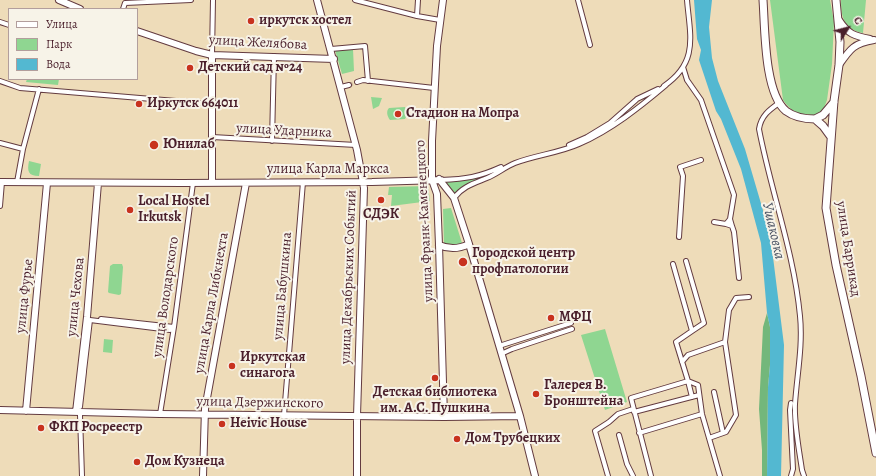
<!DOCTYPE html>
<html>
<head>
<meta charset="utf-8">
<style>
	body { margin:0 }
	#map { position:relative; width:876px; height:476px; overflow:hidden; background:#eedcb9; font-family:Alegreya,serif }
	canvas { display:block }
	.legend { position:absolute; left:8px; top:8px; width:130px; height:72px; box-sizing:border-box; background:#f7f3e8; border:1px solid #b29e9c; margin:0; padding:5px 7px; list-style:none; font-size:12px; color:#4a1f2b }
	.legend li { display:flex; align-items:center; gap:8px; height:20px }
	.legend b { width:20px; border:1px solid #b29e9c }
	.north { position:absolute; left:828px; top:8px; width:40px; height:40px; -webkit-text-stroke:3px #f7f3e8; paint-order:stroke; rotate:54deg; font-size:11px; font-weight:700; line-height:16px; text-align:center; color:#4a1f2b }
	.north::after { content:''; display:block; margin:auto; width:14px; height:18px; background:#4a1f2b; clip-path:polygon(50% 0,100% 100%,50% 72%,0 100%) }
</style>
</head>
<body>
<div id="map">
<canvas width="876" height="476"></canvas>
<ul class="legend">
<li><b style="height:5px;background:#fff"></b>Улица</li>
<li><b style="height:11px;background:#8fd691"></b>Парк</li>
<li><b style="height:11px;background:#53b8d1"></b>Вода</li>
</ul>
<div class="north">С</div>
</div>
<script>
const g = document.querySelector('canvas').getContext('2d');
g.lineJoin = 'round';
function fill(path, color) { g.fillStyle = color; g.fill(path, 'evenodd'); }
function stroke(path, color, width, dash) { g.strokeStyle = color; g.lineWidth = width; g.lineCap = dash ? 'butt' : 'round'; g.setLineDash(dash || []); g.stroke(path); }
function drawText(font, color, halo, rows, align = 'center') {
  g.font = font + ' Alegreya,serif'; g.lineWidth = 4; g.setLineDash([]); g.textBaseline = 'middle'; g.strokeStyle = halo; g.fillStyle = color; for (const [text, x, y, turn = 0] of rows) {
    g.save(); g.translate(x, y); g.rotate((+turn || 0) * Math.PI / 180); g.textAlign = isNaN(turn) ? turn : align; if (halo) g.strokeText(text, 0, 0); g.fillText(text, 0, 0); g.restore();
  }
}
fill(new Path2D(`
	M770,0H830L834,22L832,64L827,100L824,108L818,115C801,115 793,114 783,100Z
	M841,0H866L863,33C844,29 841,18 841,0Z
	M353,49L354,71L342,74L335,50Z
	M27,79H59L58,85L26,82Z
	M371,97L382,98L379,106L373,109Z
	M405,107L408,113L405,119L390,120C387,116 386,111 389,108Z
	M29,161L41,164L39,176C28,176 27,171 29,161Z
	M480,177L459,190L454,195L444,181H462Z
	M428,186L430,201L391,206L392,195H388L389,187Z
	M451,208L462,243L453,247L444,244L443,209Z
	M113,264H122L123,267L121,294L119,295L109,293L108,292L110,266Z
	M605,329L627,402L605,410L581,335Z
	M104,339L113,340L112,353L103,352Z`), '#8fd691');
fill(new Path2D(`
	M767,313L770,327V365L768,387L767,476H762V450L759,409L763,327Z`), '#73b77b');
fill(new Path2D(`
	M694,0H712L709,27L712,58L718,81L745,149L767,224L773,257L784,345L781,476H767L768,387L770,365V327L767,313L761,243L741,169L721,119L716,111L699,60L701,50L697,39Z`), '#53b8d1');
stroke(new Path2D(`
	M349,85L357,82`), '#cdb69d', 4, [4, 2]);
const street = new Path2D(`
	M355,0L417,16L440,20
	M578,0L590,45
	M123,9L125,3L191,0
	M417,16L418,0
	M0,22L9,25
	M331,49L365,46L368,81
	M212,55L213,0
	M683,67L687,80L701,100L734,195L730,219L732,226L726,224L730,219
	M0,81L20,88L212,104
	M357,82L363,80L434,88
	M664,86C699,62 690,36 687,0
	M341,87L349,85
	M637,99L658,89
	M779,103C769,110 761,116 759,129C771,192 794,252 800,316C803,345 797,375 795,404C794,425 799,449 802,470L804,476
	M212,137L356,145
	M272,141L274,56
	M0,143L23,149
	M569,145L587,137L610,123L636,100
	M441,180C466,179 479,177 501,167
	M17,182L23,149L39,89
	M454,198C463,186 475,183 487,178C497,174 505,167 515,163C536,155 559,153 579,144C611,130 640,107 666,85
	M0,206L2,182
	M714,222L726,224
	M732,226L734,232L739,278
	M679,237L683,176L680,167L701,160
	M686,261L704,323L692,331
	M673,264L692,331L676,342L688,381L698,385L702,414L720,476
	M101,319L174,327
	M725,342L729,310L736,298L749,297
	M499,346L571,323
	M501,354L512,349L572,329
	M682,362L688,355L725,342L736,415L726,432L709,438
	M84,371L90,320L170,330
	M714,392L723,433
	M80,407L84,372
	M634,412L699,395
	M160,414L174,327L193,183
	M80,415L82,476
	M284,415L303,182
	M639,433L702,414
	M619,435L627,464L633,476
	M608,476L595,431L609,422L618,414L633,409
	M651,476L631,398L688,381L692,397
	M791,476L793,469L790,410L791,403`);
const secondary = new Path2D(`
	M59,0L80,9
	M317,0L357,150L364,188L357,416V476
	M443,0L437,46L432,141V180L437,194L439,245L444,417
	M839,20C848,34 854,36 870,39
	M137,31L196,51L212,55L334,59
	M212,55V183
	M839,65C850,49 854,43 874,40
	M439,179L454,198L469,244L520,416L535,476
	M0,182L182,183L372,182L441,180
	M439,245C450,250 459,249 469,244
	M0,410L160,414L444,417L520,416
	M26,411L47,183
	M76,412L87,317L98,183
	M203,476L205,409L246,183`);
const primary = new Path2D(`
	M763,0C765,27 764,93 786,111C794,117 806,119 815,119
	M836,0L840,42L839,65L834,101L826,208L836,265L861,376L876,453
	M815,119L823,115L834,102
	M815,119L823,126L831,137`);
stroke(street, '#633b40', 6);
stroke(secondary, '#633b40', 8);
stroke(primary, '#633b40', 9);
stroke(street, '#fff', 4);
stroke(secondary, '#fff', 6);
stroke(primary, '#fff', 7);
for (const [x, y, r, color] of [
	[251,21,4,"#c8321e"],
	[190,68,4,"#c8321e"],
	[139,104,4,"#c8321e"],
	[398,114,4,"#c8321e"],
	[154,145,5,"#c8321e"],
	[381,200,4,"#c8321e"],
	[130,210,4,"#c8321e"],
	[463,262,5,"#c8321e"],
	[551,318,4,"#c8321e"],
	[232,366,4,"#c8321e"],
	[435,378,4,"#c8321e"],
	[536,394,4,"#c8321e"],
	[222,424,4,"#c8321e"],
	[41,428,4,"#c8321e"],
	[457,439,4,"#c8321e"],
	[137,462,4,"#c8321e"]
]) { const dot = new Path2D(); dot.arc(x, y, r, 0, 2 * Math.PI); g.fillStyle = color; g.fill(dot); stroke(dot, '#f7f3e8', 1.5); }
drawText('bold 14px', '#4a1f2b', '#f7f3e8', [
	["иркутск хостел",259,21],
	["Детский сад №24",198,68],
	["Иркутск 664011",147,104],
	["Стадион на Мопра",406,114],
	["Юнилаб",163,145],
	["Local Hostel",138,202],
	["Irkutsk",138,218],
	["СДЭК",381,215,"center"],
	["Городской центр",472,254],
	["профпатологии",472,270],
	["МФЦ",559,318],
	["Иркутская",240,358],
	["синагога",240,374],
	["Галерея В.",544,386],
	["Бронштейна",544,402],
	["Детская библиотека",435,393,"center"],
	["им. А.С. Пушкина",435,409,"center"],
	["Heivic House",230,424],
	["ФКП Росреестр",49,428],
	["Дом Трубецких",465,439],
	["Дом Кузнеца",145,462]
], 'left');
drawText('14px', '#4a1f2b', '#f7f3e8', [
	["улица Желябова",258,43,3],
	["улица Ударника",284,131,3],
	["улица Карла Маркса",328,170],
	["улица Франк-Каменецкого",425,221,-93],
	["улица Баррикад",848,249,81],
	["улица Декабрьских Событий",349,277,-88],
	["улица Бабушкина",283,286,-85],
	["улица Фурье",25,296,-84],
	["улица Чехова",76,297,-84],
	["улица Володарского",166,297,-82],
	["улица Карла Либкнехта",212,303,-80],
	["улица Дзержинского",260,403,1]
]);
drawText('italic 15px', '#4d5565', '#f7f3e8', [
	["Ушаковка",773,231,77]
]);
</script>
</body>
</html>
